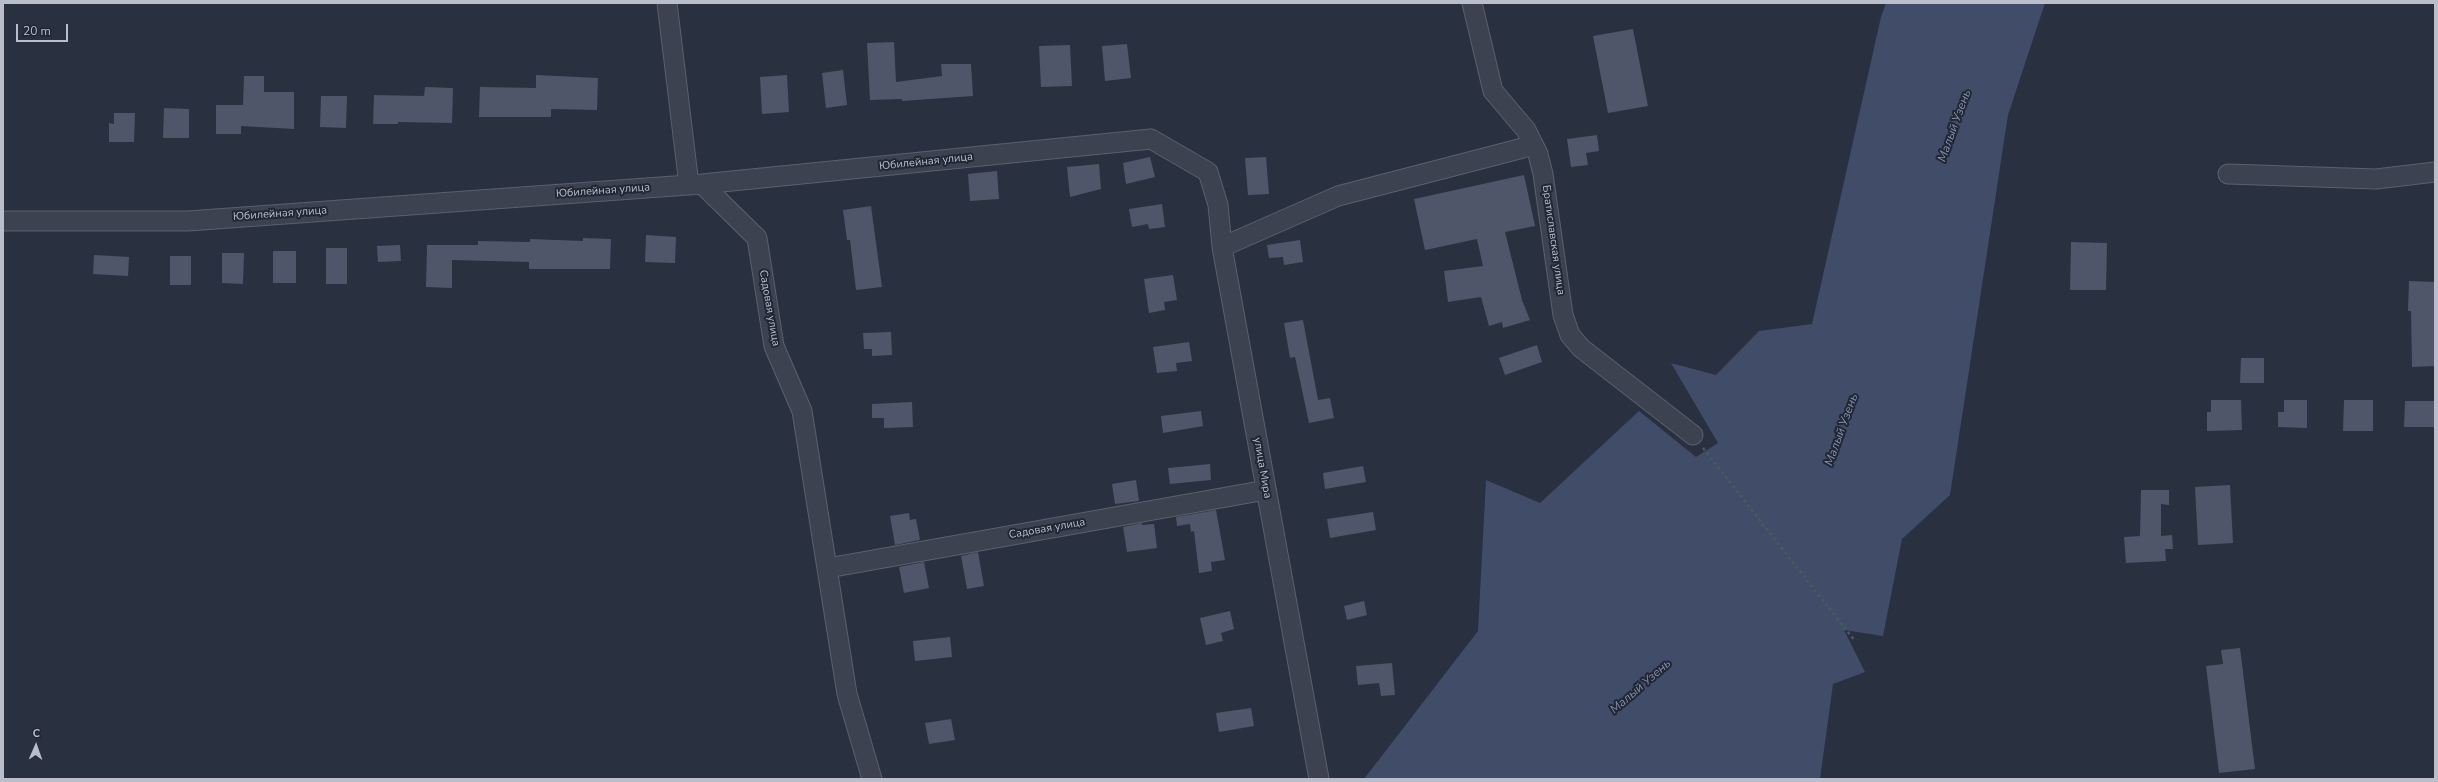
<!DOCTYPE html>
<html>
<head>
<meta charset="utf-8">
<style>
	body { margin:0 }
	#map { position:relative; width:2438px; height:782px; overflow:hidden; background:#293040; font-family:"Nunito Sans",sans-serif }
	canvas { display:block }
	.frame { position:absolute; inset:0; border:4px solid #b9beca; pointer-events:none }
	.north { position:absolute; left:16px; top:726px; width:40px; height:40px; -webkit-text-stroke:3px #212735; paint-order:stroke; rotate:2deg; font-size:11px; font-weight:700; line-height:16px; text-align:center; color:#b9beca }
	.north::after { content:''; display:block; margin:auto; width:14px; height:18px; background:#b9beca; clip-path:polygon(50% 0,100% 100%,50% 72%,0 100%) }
	.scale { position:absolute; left:16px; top:24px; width:52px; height:18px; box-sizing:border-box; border:2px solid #b9beca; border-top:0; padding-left:5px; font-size:12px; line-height:14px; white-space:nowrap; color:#b9beca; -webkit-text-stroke:3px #212735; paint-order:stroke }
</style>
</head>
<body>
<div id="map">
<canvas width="2438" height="782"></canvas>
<div class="frame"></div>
<div class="north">С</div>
<div class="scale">20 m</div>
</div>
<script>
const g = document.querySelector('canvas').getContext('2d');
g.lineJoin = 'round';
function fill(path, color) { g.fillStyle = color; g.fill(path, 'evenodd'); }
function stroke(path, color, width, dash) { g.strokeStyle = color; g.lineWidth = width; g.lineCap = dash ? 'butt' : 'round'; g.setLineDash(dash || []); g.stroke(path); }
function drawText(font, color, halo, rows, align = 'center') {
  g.font = font + ' "Nunito Sans",sans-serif'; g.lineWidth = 4; g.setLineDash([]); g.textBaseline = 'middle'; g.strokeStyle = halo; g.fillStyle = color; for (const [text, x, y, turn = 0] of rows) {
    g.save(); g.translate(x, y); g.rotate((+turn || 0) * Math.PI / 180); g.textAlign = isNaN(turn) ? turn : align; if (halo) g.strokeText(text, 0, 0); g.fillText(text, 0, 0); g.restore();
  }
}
fill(new Path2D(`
	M1886,3H2045L2008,115L1950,495L1902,539L1883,636L1844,630L1865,672L1833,684L1820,779H1364L1478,631L1486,480L1540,503L1639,411L1696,457L1718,443L1671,363L1716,375L1759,331L1812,324L1881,17Z`), '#404c68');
fill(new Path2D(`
	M1633,29L1648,106L1608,113L1593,36Z
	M894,42L896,82L942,76L941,64H971L973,96L902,101V99L870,100L867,43Z
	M1127,44L1131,78L1105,81L1102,46Z
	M1070,45L1072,86L1041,87L1039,46Z
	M843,70L847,105L826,108L822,73Z
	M536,75L598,78L597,110L551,109V117H479L480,87L536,88Z
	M787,75L789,112L762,114L760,77Z
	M244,76H264V92H294V129L241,126V134H216V105H243Z
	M425,87L453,88L452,123L398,122V124H373L374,95L424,96Z
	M321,96H347L346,128L320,127Z
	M164,108L189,109V138H163Z
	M114,113H135L134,142H109V123L114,124Z
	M1597,135L1599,151L1586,153L1588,165L1571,167L1567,139Z
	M1150,157L1155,177L1126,184L1123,163Z
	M1266,157L1269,194L1248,195L1245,158Z
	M1099,164L1101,189L1070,197L1067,167Z
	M997,171L999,199L970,201L968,174Z
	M1524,175L1535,226L1505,232L1522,300L1530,320L1503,328L1502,322L1489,326L1481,297L1448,302L1444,271L1483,266L1477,239L1425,250L1414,199Z
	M1162,204L1165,227L1149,229L1148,224L1132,227L1129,209Z
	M871,206L882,287L856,290L850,240H847L843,210Z
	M646,235L676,237L675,263L645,262Z
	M583,238L611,239L610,269H529V262L452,260V288L426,287L427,245H478V241L530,242V239L583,241Z
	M1300,240L1303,262L1284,265L1283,257L1269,258L1267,245Z
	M2071,242L2107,243L2106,290H2070Z
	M400,245L401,261L378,262L377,246Z
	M326,248H347V284H326Z
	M273,251H296V283H273Z
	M222,253H244L243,284L222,283Z
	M94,255L129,257L128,276L93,274Z
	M170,256H191V285H170Z
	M1173,275L1177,300L1164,302L1165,310L1149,313L1144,279Z
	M2409,281L2435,282V366L2412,367L2411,311H2408Z
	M1303,320L1318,400L1330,398L1334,418L1309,423L1295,357L1290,358L1284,323Z
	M891,332L892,355L872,356V349H864L863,333Z
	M1189,342L1192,361L1176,363L1177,371L1157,373L1153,347Z
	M1537,345L1542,362L1505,375L1499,358Z
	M2241,358H2264V383H2240Z
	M2211,400H2241L2242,430L2207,431V412H2211Z
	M2284,400H2307V428L2278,427V412H2284Z
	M2344,400H2373V431H2343Z
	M2405,401H2435V427H2404Z
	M912,402L913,427L884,428V418H872V404Z
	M1201,411L1203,426L1163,433L1161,416Z
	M1210,464L1211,480L1170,484L1168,468Z
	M1363,466L1366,482L1325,489L1323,473Z
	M1136,480L1139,501L1115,504L1112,484Z
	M2230,485L2233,543L2198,545L2195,487Z
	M2141,490H2169V505L2161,504V536L2172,535L2173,549H2165L2166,561L2126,563L2124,537L2140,536Z
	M1216,510L1225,560L1211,562L1212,571L1199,573L1194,531L1191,532L1190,524L1177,526L1176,517Z
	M1373,512L1376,530L1330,538L1327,519Z
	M909,513L910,520L916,519L920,540L895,545L890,516Z
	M1142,523V525L1154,524L1157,548L1127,552L1123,527Z
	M978,552L984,586L967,589L961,556Z
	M924,562L929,588L904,593L899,567Z
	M1364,601L1367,615L1347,620L1344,606Z
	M1230,611L1234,629L1221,633L1223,641L1206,645L1200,618Z
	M950,637L952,657L915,661L913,641Z
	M2240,648L2255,769L2219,773L2206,666L2223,664L2221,650Z
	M1392,663L1395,695L1381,696L1379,683L1358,685L1356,666Z
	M1251,708L1254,726L1219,732L1216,713Z
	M951,719L955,740L929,744L925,723Z`), '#4f5669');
const minor = new Path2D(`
	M667,3L689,185
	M1472,3L1493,91L1526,130L1538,154L1543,174L1563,315L1570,335L1581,348L1693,435
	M2228,174L2376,179L2435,172
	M702,184L757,238L774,346L802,411L847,694L872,779
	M3,221H188L702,184L1151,139L1208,172L1218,205L1222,247L1319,779
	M1222,247L1338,196L1523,148
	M828,568L1266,490`);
stroke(minor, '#5a606d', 21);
stroke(new Path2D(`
	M1703,448L1855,641`), '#49595e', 2.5, [3, 3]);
stroke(minor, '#3d4250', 19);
drawText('11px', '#b9beca', '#212735', [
	["Юбилейная улица",926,162,-6],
	["Юбилейная улица",603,191,-4],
	["Юбилейная улица",280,214,-4],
	["Братиславская улица",1553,240,82],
	["Садовая улица",769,308,80],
	["улица Мира",1262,468,80],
	["Садовая улица",1047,529,-10]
]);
drawText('italic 12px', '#8390af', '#212735', [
	["Малый Узень",1955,126,-70],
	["Малый Узень",1842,430,-70],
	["Малый Узень",1641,687,-41]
]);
</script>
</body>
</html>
